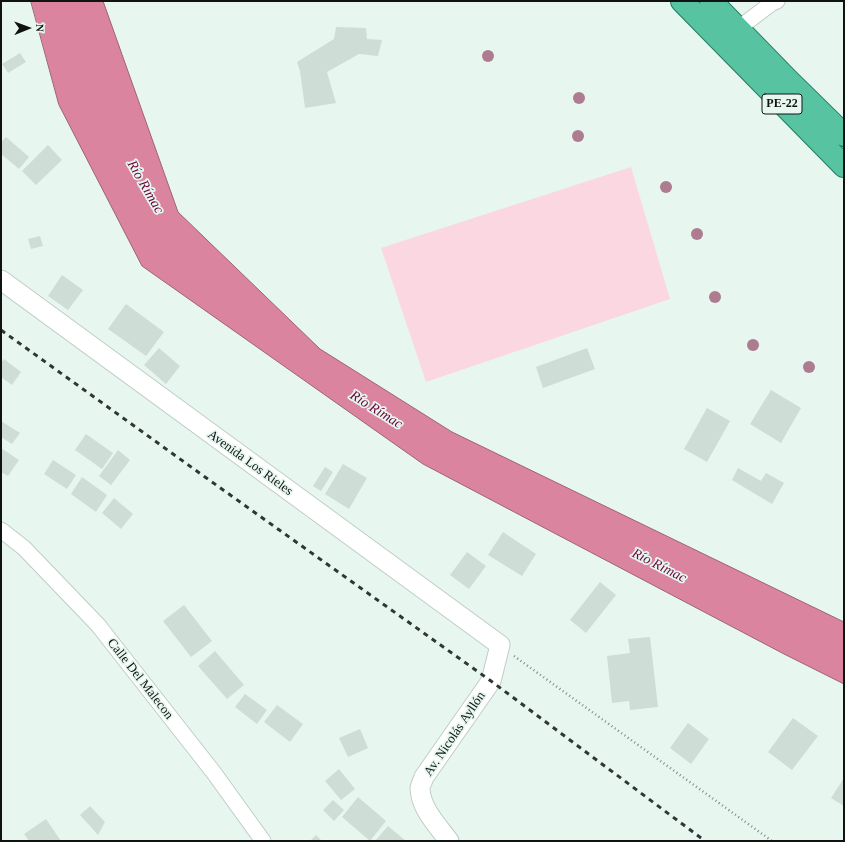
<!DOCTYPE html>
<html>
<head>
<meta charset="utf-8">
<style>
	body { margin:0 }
	#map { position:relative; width:845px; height:842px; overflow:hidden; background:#e7f7f0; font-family:Georgia,serif }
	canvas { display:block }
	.frame { position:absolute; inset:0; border:2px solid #0f1412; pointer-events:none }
	.north { position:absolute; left:8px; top:8px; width:40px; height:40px; -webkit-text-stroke:3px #e7f7f0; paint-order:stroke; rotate:89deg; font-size:11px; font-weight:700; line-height:16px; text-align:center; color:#0f1412 }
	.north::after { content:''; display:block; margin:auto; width:14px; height:18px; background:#0f1412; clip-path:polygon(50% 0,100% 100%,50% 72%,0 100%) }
</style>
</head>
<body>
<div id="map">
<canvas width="845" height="842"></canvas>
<div class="frame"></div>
<div class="north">N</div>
</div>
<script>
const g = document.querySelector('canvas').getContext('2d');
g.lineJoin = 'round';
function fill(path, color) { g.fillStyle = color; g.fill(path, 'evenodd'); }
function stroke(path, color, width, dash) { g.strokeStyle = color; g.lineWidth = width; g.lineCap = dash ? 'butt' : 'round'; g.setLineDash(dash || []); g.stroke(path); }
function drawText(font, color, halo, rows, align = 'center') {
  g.font = font + ' Georgia,serif'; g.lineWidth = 3.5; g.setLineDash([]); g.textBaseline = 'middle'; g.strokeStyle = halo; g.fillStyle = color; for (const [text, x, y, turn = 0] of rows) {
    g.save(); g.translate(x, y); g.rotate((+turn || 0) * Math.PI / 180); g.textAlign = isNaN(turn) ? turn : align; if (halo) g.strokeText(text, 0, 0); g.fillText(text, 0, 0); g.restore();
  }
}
fill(new Path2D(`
	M631,167L670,299L426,382L381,248Z`), '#fbd7e1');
const water = new Path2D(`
	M31,1H103L178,212L320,349L452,432L844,622V684L784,654L423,464L142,266L59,105Z`);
fill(water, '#da84a0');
stroke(water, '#9d6275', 1);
fill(new Path2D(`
	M336,27L366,28L367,39L382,40L378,56L359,54L327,72L336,103L305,108L300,71L297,62L334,39Z
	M20,53L26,62L8,73L2,64Z
	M6,137L29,157L19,169L1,154V142Z
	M48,145L62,160L36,185L22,171Z
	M40,236L43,246L31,249L28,239Z
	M62,275L83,290L68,310L48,296Z
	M126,304L164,332L146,356L108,329Z
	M159,348L180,366L166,384L144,365Z
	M587,348L595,369L543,388L536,367Z
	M4,359L21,372L12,385L1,377V363Z
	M771,390L801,408L781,443L750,424Z
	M707,408L730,421L707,462L684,449Z
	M1,421L20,433L12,444L1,437Z
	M86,434L113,453L102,469L75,450Z
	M1,448L19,460L8,476L1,472Z
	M118,450L130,460L111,485L99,476Z
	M53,460L76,475L67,489L44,474Z
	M343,464L367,478L349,509L325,494Z
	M325,467L333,472L321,491L313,486Z
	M738,468L761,481L766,473L784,483L772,504L732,480Z
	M82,477L107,495L96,512L71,494Z
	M114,498L133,514L121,529L102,513Z
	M503,532L536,554L522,576L488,555Z
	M467,552L486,566L469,589L450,575Z
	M600,582L616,595L586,633L570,620Z
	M184,605L212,641L191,657L163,621Z
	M650,637L658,707L630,710L629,701L612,703L607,656L630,653L628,639Z
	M215,651L244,685L227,699L198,666Z
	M245,694L267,710L257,724L235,707Z
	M277,705L303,724L290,742L264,722Z
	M793,718L818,736L792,770L768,752Z
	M688,723L709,739L691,764L670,748Z
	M360,729L368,748L348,757L339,738Z
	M339,769L355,789L341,800L325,781Z
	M844,778V806L831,798Z
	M358,797L386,821L370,841L342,817Z
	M333,800L344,810L334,821L323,810Z
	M90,806L105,822L98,835L80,815Z
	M46,819L61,841H29L24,834Z
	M388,826L406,841H375Z
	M316,835L322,841H310Z`), '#ceddd6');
const minor = new Path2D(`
	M731,34L772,3L777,1
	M1,530L24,548L98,625L214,773L263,841`);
const tertiary = new Path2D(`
	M1,280L500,645L491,681L424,777C423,781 420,785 420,789C421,809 438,826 449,841`);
const trunk = new Path2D(`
	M682,1L844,166
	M711,1L787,79L844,135`);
stroke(minor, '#becdc6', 17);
stroke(tertiary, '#becdc6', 21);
stroke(trunk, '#227c5f', 24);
stroke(new Path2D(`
	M514,656L772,841`), '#808b86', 2.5, [1, 3]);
stroke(minor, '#fff', 15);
stroke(tertiary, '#fff', 19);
stroke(trunk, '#57c3a0', 22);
stroke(new Path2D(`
	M1,330L205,477L491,681L705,841`), '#303634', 3, [5, 5]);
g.fillStyle = '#ad7c91';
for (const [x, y] of [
	[488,56],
	[579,98],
	[578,136],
	[666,187],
	[697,234],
	[715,297],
	[753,345],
	[809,367]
]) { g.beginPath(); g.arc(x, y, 6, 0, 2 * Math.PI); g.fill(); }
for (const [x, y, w] of [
	[782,104,40]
]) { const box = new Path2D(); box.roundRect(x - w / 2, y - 10, w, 20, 3); g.fillStyle = '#e7f7f0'; g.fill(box); stroke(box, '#0f1412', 1); }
drawText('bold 12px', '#0f1412', null, [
	["PE-22",782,104]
]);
drawText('13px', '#0f1412', '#e7f7f0', [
	["Avenida Los Rieles",250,463,36],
	["Calle Del Malecon",140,679,52],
	["Av. Nicolás Ayllón",455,734,-56]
]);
drawText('italic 14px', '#6f0439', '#e7f7f0', [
	["Río Rímac",145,187,60],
	["Río Rímac",376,410,32],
	["Río Rímac",659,566,27]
]);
</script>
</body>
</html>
